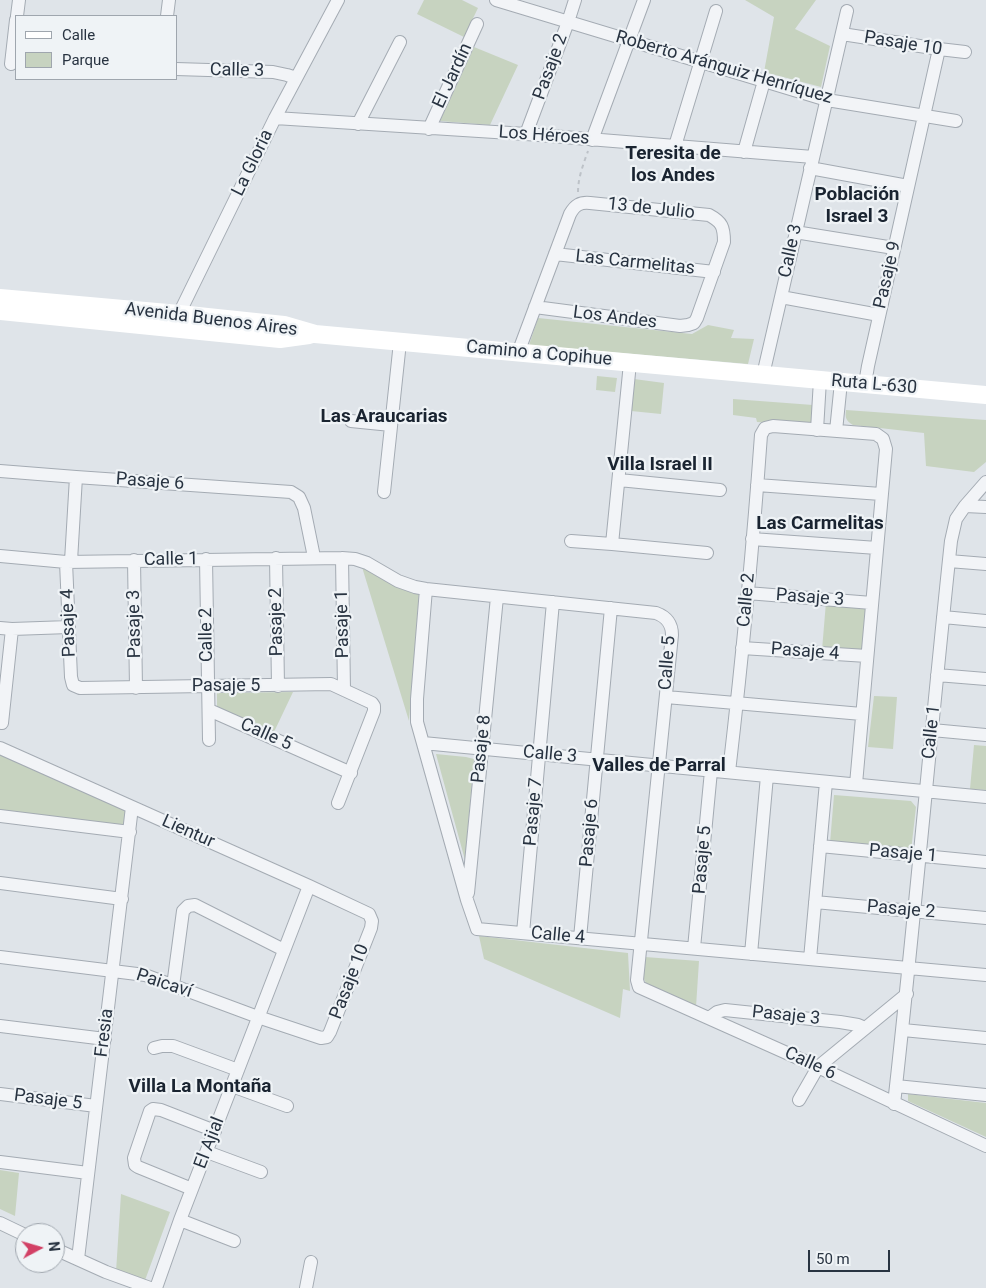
<!DOCTYPE html>
<html>
<head>
<meta charset="utf-8">
<style>
	body { margin:0 }
	#map { position:relative; width:986px; height:1288px; overflow:hidden; background:#dfe4e9; font-family:Roboto,sans-serif }
	canvas { display:block }
	.legend { position:absolute; left:15px; top:15px; width:162px; height:65px; box-sizing:border-box; background:#eff3f6; border:1px solid #9fa6ae; margin:0; padding:6px 9px; list-style:none; font-size:15px; color:#283341 }
	.legend li { display:flex; align-items:center; gap:10px; height:25px }
	.legend b { width:25px; border:1px solid #9fa6ae }
	.north { position:absolute; left:15px; top:1223px; width:50px; height:50px; box-sizing:border-box; background:#eff3f6; border:1px solid #9fa6ae; border-radius:50%; rotate:84deg; font-size:14px; font-weight:700; line-height:20px; text-align:center; color:#283341 }
	.north::after { content:''; display:block; margin:auto; width:18px; height:22px; background:#d24065; clip-path:polygon(50% 0,100% 100%,50% 72%,0 100%) }
	.scale { position:absolute; left:808px; top:1250px; width:82px; height:22px; box-sizing:border-box; border:2px solid #283341; border-top:0; padding-left:6px; font-size:15px; line-height:18px; white-space:nowrap; color:#283341; -webkit-text-stroke:4px #eff3f6; paint-order:stroke }
</style>
</head>
<body>
<div id="map">
<canvas width="986" height="1288"></canvas>
<ul class="legend">
<li><b style="height:6px;background:#fff"></b>Calle</li>
<li><b style="height:14px;background:#c7d3c0"></b>Parque</li>
</ul>
<div class="north">N</div>
<div class="scale">50 m</div>
</div>
<script>
const g = document.querySelector('canvas').getContext('2d');
g.lineJoin = 'round';
function fill(path, color) { g.fillStyle = color; g.fill(path, 'evenodd'); }
function stroke(path, color, width, dash) { g.strokeStyle = color; g.lineWidth = width; g.lineCap = dash ? 'butt' : 'round'; g.setLineDash(dash || []); g.stroke(path); }
function drawText(font, color, halo, rows, align = 'center') {
  g.font = font + ' Roboto,sans-serif'; g.lineWidth = 4.5; g.setLineDash([]); g.textBaseline = 'middle'; g.strokeStyle = halo; g.fillStyle = color; for (const [text, x, y, turn = 0] of rows) {
    g.save(); g.translate(x, y); g.rotate((+turn || 0) * Math.PI / 180); g.textAlign = isNaN(turn) ? turn : align; if (halo) g.strokeText(text, 0, 0); g.fillText(text, 0, 0); g.restore();
  }
}
fill(new Path2D(`
	M424,0H462L478,8L464,37L417,14Z
	M745,0H816L795,29L830,46L821,87L764,72L774,17Z
	M474,47L518,65L490,125L440,121Z
	M538,318L692,334L708,325L734,330L731,338L754,339L748,364L529,345Z
	M597,376L617,378L615,392L596,390Z
	M634,379L664,383L661,414L631,411Z
	M733,399L813,405L812,422L807,425L757,422L756,418L733,415Z
	M846,410L986,420V462L974,472L926,466L924,433L853,425C846,421 845,418 846,410Z
	M362,567L419,594L409,721Z
	M826,602L868,605L865,653L822,650Z
	M293,692L274,732L217,707V693Z
	M874,696L897,697L893,749L868,747Z
	M974,745L986,746V790L970,789Z
	M0,751L129,809L127,829L0,814Z
	M436,754L466,757L474,759L465,860Z
	M834,795L911,801L916,807L911,851L830,843Z
	M479,936L628,953L630,991L623,989L620,1018L484,959Z
	M645,957L699,961L696,1007L646,983L643,977Z
	M908,1094L986,1103V1137L908,1101Z
	M0,1170L19,1173L15,1216L0,1209Z
	M121,1194L170,1212L144,1283L116,1272Z`), '#c7d3c0');
const street = new Path2D(`
	M496,0L827,100L956,121
	M17,16L19,0
	M167,16L169,0
	M842,34L939,49L965,52
	M11,64L16,20
	M176,69L273,72L287,75L296,78
	M275,118L526,134L813,157
	M358,124L400,42
	M429,129L477,24
	M526,134L568,22L575,0
	M592,140L644,0
	M675,146L716,11
	M744,152L764,81
	M810,168L908,186
	M795,232L894,248
	M555,254L714,272
	M781,297L879,315
	M176,320L275,118L338,0
	M518,353L570,214C575,205 580,202 590,203L709,215C722,222 724,227 724,242L697,318L694,323L688,325L680,326L535,307
	M763,375L847,11
	M865,384L868,366L939,49
	M351,421L391,425
	M817,430L820,380
	M836,431L841,382
	M0,471L76,477L291,492L299,497L304,508L314,557
	M619,480L720,490
	M757,485L881,494
	M384,492L400,342
	M965,506L986,507
	M752,539L877,548
	M571,541L612,544L707,553
	M612,544L630,363
	M0,556L66,562L342,558L355,559L367,563L398,581L415,587L426,589L656,613C667,617 672,624 672,635L637,980L639,987L818,1067L986,1146
	M276,558L278,686
	M342,558L344,690
	M206,559L209,740
	M134,560L136,688
	M71,561L76,477
	M949,561L986,564
	M66,562L71,677L73,685L80,688L331,684L372,703L374,706V711L338,803
	M426,589L417,699V722L467,900L477,929L986,975
	M747,593L872,603
	M943,617L986,621
	M0,628L12,629L69,627
	M742,648L867,656
	M937,675L986,679
	M666,697L862,714
	M209,710L351,773
	M2,723L12,629
	M932,730L986,735
	M423,743L986,797
	M0,748L309,886L369,914L372,921L371,928L330,1032L327,1037L321,1038L258,1017L145,975L0,957
	M729,772C742,660 753,547 761,435L765,428L773,426L876,434L883,439L886,449L856,784
	M0,816L130,832
	M820,846L986,862
	M0,883L122,899
	M468,893L497,597
	M815,902L986,918
	M523,933L553,602
	M580,938L611,608
	M694,948L711,771
	M751,954L767,776
	M810,959L826,782
	M173,986L183,911L188,906L195,905L284,950
	M709,1018L717,1012L725,1010L840,1022L858,1025L865,1028
	M0,1026L105,1039
	M903,1030L986,1038
	M154,1048L162,1046H173L238,1070
	M232,1086L287,1106
	M896,1086L986,1095
	M0,1094L96,1106
	M799,1100L818,1067L907,994
	M894,1104C915,917 931,728 951,541L956,519L965,506L986,482
	M207,1152L261,1172
	M0,1162L88,1173
	M192,1189L138,1167L135,1165L134,1158L150,1111L153,1109L161,1110L215,1131
	M180,1220L234,1241
	M0,1223L25,1235
	M55,1249L106,1272L150,1288
	M78,1259L132,807
	M156,1288L180,1220L309,886
	M306,1288L311,1262`);
stroke(street, '#a4abb3', 14);
stroke(new Path2D(`
	M578,192C578,178 583,165 588,151`), '#bdc2c8', 2, [4, 4]);
stroke(street, '#f2f4f7', 12);
stroke(new Path2D(`
	M0,298L179,314L284,325L315,334L986,395
	M0,311L280,339L309,335`), '#fff', 18);
drawText('18px', '#283341', '#eff3f6', [
	["Pasaje 10",903,44,9],
	["Pasaje 2",551,67,-70],
	["Roberto Aránguiz Henríquez",724,68,16],
	["Calle 3",237,71,1],
	["El Jardín",453,76,-65],
	["Los Héroes",544,136,4],
	["La Gloria",253,163,-64],
	["13 de Julio",651,209,6],
	["Calle 3",791,251,-78],
	["Las Carmelitas",635,263,6],
	["Pasaje 9",888,275,-77],
	["Los Andes",615,318,7],
	["Avenida Buenos Aires",211,320,7],
	["Camino a Copihue",539,354,5],
	["Ruta L-630",874,385,5],
	["Pasaje 6",150,482,4],
	["Calle 1",171,560,-1],
	["Pasaje 3",810,598,4],
	["Calle 2",747,600,-85],
	["Pasaje 2",277,622,-91],
	["Pasaje 4",69,623,-92],
	["Pasaje 3",135,624,-91],
	["Pasaje 1",343,624,-91],
	["Calle 2",207,635,-91],
	["Pasaje 4",805,652,4],
	["Calle 5",668,663,-86],
	["Pasaje 5",226,686],
	["Calle 1",932,732,-84],
	["Calle 5",266,735,24],
	["Pasaje 8",482,749,-84],
	["Calle 3",550,755,5],
	["Pasaje 7",534,812,-85],
	["Lientur",188,832,24],
	["Pasaje 6",590,833,-85],
	["Pasaje 1",903,854,5],
	["Pasaje 5",703,860,-85],
	["Pasaje 2",901,910,5],
	["Calle 4",558,936,5],
	["Pasaje 10",350,982,-69],
	["Paicaví",164,984,18],
	["Pasaje 3",786,1016,6],
	["Fresia",105,1033,-83],
	["Calle 6",810,1064,25],
	["Pasaje 5",48,1100,7],
	["El Ajial",210,1143,-69]
]);
drawText('bold 19px', '#1a2431', '#eff3f6', [
	["Teresita de",673,154],
	["los Andes",673,176],
	["Población",857,195],
	["Israel 3",857,217],
	["Las Araucarias",384,417],
	["Villa Israel II",660,465],
	["Las Carmelitas",820,524],
	["Valles de Parral",659,766],
	["Villa La Montaña",200,1087]
]);
</script>
</body>
</html>
